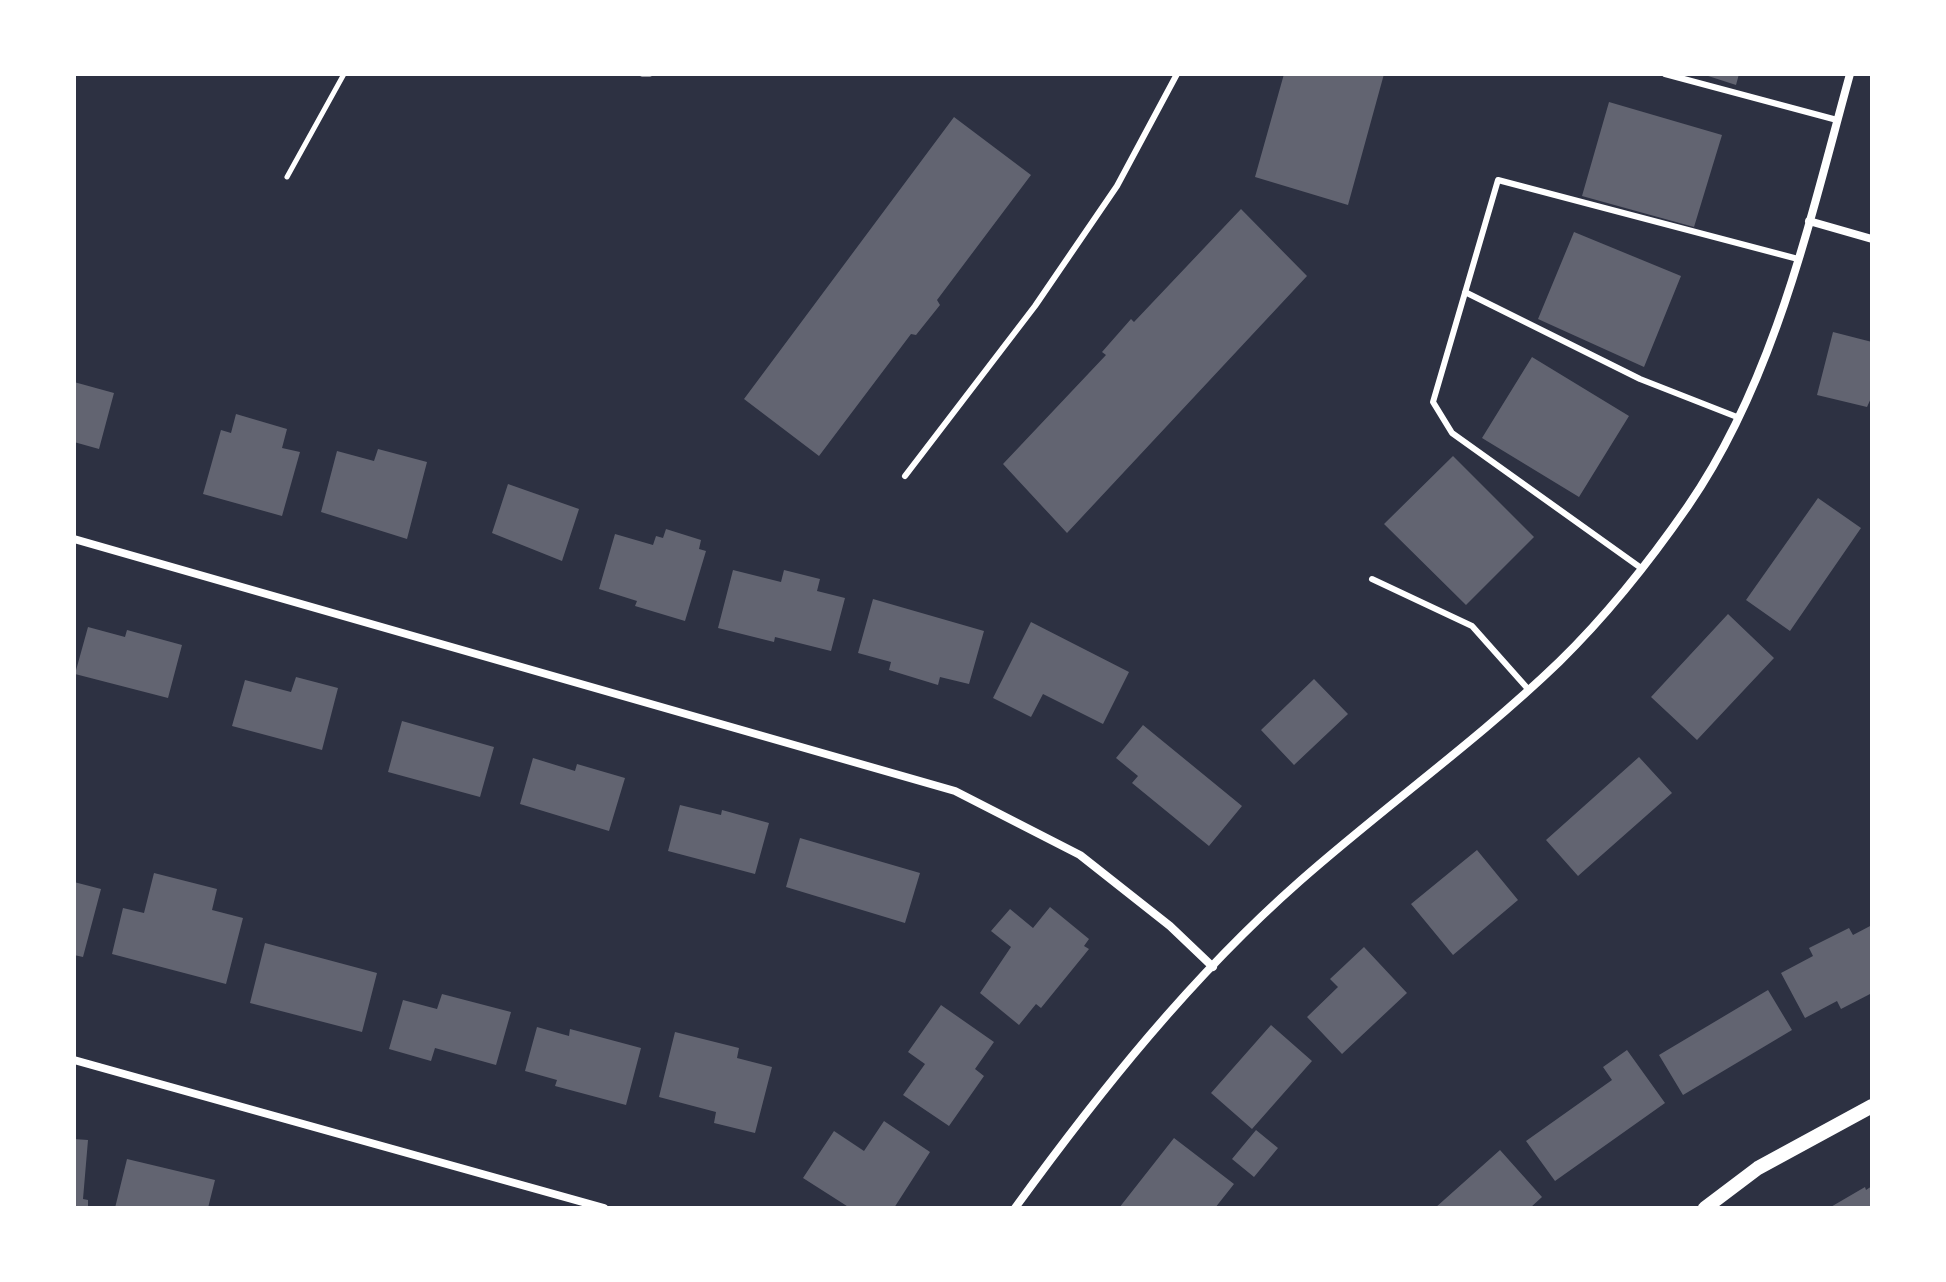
<!DOCTYPE html>
<html>
<head>
<meta charset="utf-8">
<style>
	body { margin:0 }
	#map { position:relative; width:1946px; height:1282px; overflow:hidden; background:#2d3142; font-family:Helvetica,sans-serif }
	canvas { display:block }
	.frame { position:absolute; inset:0; border:76px solid #fff; pointer-events:none }
</style>
</head>
<body>
<div id="map">
<canvas width="1946" height="1282"></canvas>
<div class="frame"></div>
</div>
<script>
const g = document.querySelector('canvas').getContext('2d');
g.lineJoin = 'round';
function fill(path, color) { g.fillStyle = color; g.fill(path, 'evenodd'); }
function stroke(path, color, width, dash) { g.strokeStyle = color; g.lineWidth = width; g.lineCap = dash ? 'butt' : 'round'; g.setLineDash(dash || []); g.stroke(path); }
fill(new Path2D(`
	M1284,74H1384L1348,205L1255,177Z
	M1702,74H1739L1736,85Z
	M1609,102L1722,135L1694,227L1582,196Z
	M954,117L1031,175L937,300L940,305L916,335L911,334L819,456L744,399Z
	M1241,209L1307,276L1067,533L1003,464L1106,355L1102,352L1131,319L1134,322Z
	M1574,232L1681,276L1644,367L1538,319Z
	M1833,332L1872,342V396L1867,407L1817,395Z
	M1532,357L1629,416L1579,497L1482,438Z
	M74,382L114,393L99,449L74,442Z
	M236,414L287,429L282,448L300,452L282,516L203,494L221,430L231,433Z
	M378,449L427,462L407,539L321,512L337,451L374,461Z
	M1453,456L1534,537L1466,605L1384,524Z
	M508,484L579,509L562,561L492,533Z
	M1818,498L1861,528L1790,631L1746,600Z
	M666,529L701,540L699,549L706,551L685,621L635,606L637,601L599,589L615,534L653,545L656,536L663,538Z
	M733,570L781,582L784,570L820,579L817,591L845,598L831,651L775,637L774,642L718,628Z
	M873,599L984,631L969,684L940,677L938,685L889,670L891,662L858,653Z
	M1728,614L1774,658L1697,740L1651,697Z
	M1031,622L1129,672L1103,724L1043,694L1031,717L993,698Z
	M88,627L125,637L127,630L182,645L168,698L75,674Z
	M296,677L338,688L322,750L232,726L245,680L291,692Z
	M1314,679L1348,714L1294,765L1261,730Z
	M402,721L494,747L480,797L388,772Z
	M1143,725L1242,806L1209,846L1132,783L1138,776L1116,758Z
	M1639,757L1672,793L1578,876L1546,840Z
	M533,758L575,771L577,764L625,778L609,831L520,804Z
	M680,805L721,815L722,810L769,823L755,874L668,851Z
	M800,838L920,873L905,923L786,887Z
	M1477,850L1518,900L1453,955L1411,904Z
	M154,873L217,889L212,910L243,918L226,984L112,954L123,908L144,913Z
	M74,882L101,889L83,957L74,955Z
	M1050,907L1089,939L1084,946L1089,949L1041,1008L1036,1004L1019,1025L980,993L1011,947L991,931L1010,909L1033,928Z
	M1872,925V993L1841,1009L1837,1001L1805,1018L1781,973L1813,956L1809,948L1849,928L1853,935Z
	M265,943L377,973L362,1032L250,1003Z
	M1364,947L1407,993L1342,1054L1307,1017L1338,987L1330,979Z
	M1768,990L1792,1030L1683,1095L1659,1055Z
	M442,994L511,1012L496,1065L435,1048L431,1061L389,1049L403,1000L437,1009Z
	M941,1005L994,1042L975,1069L984,1076L949,1126L903,1095L925,1064L908,1052Z
	M1271,1025L1312,1061L1252,1129L1211,1093Z
	M537,1027L569,1036L570,1029L641,1048L626,1105L555,1086L557,1080L525,1071Z
	M675,1032L739,1048L737,1058L772,1067L755,1133L714,1123L716,1112L659,1097Z
	M1627,1050L1665,1103L1555,1181L1526,1141L1612,1080L1603,1067Z
	M884,1121L930,1152L894,1208H850L803,1178L834,1131L864,1151Z
	M1256,1130L1278,1148L1254,1177L1232,1159Z
	M1174,1138L1234,1184L1215,1208H1119Z
	M74,1139L88,1140L83,1199L88,1200V1208H74Z
	M1500,1150L1542,1197L1530,1208H1435Z
	M127,1159L215,1180L208,1208H115Z
	M1872,1186V1208H1829L1865,1187L1866,1190Z`), '#626471');
stroke(new Path2D(`
	M642,74H650
	M287,177L344,74`), '#fff', 5);
stroke(new Path2D(`
	M1665,74L1837,120
	M1465,292L1640,379L1737,417
	M905,476L1035,306L1117,186L1177,74
	M1641,568L1452,433L1433,402L1498,180L1798,259
	M1372,579L1472,626L1528,689`), '#fff', 6);
stroke(new Path2D(`
	M1809,221L1872,239
	M74,539L955,791L1080,855L1170,926L1213,967
	M74,1060L604,1208
	M1015,1208C1100,1091 1191,977 1300,881C1385,806 1477,741 1559,662C1607,615 1650,561 1688,506C1775,380 1810,219 1850,74`), '#fff', 8);
stroke(new Path2D(`
	M1705,1208L1758,1168L1872,1106`), '#fff', 14);
</script>
</body>
</html>
